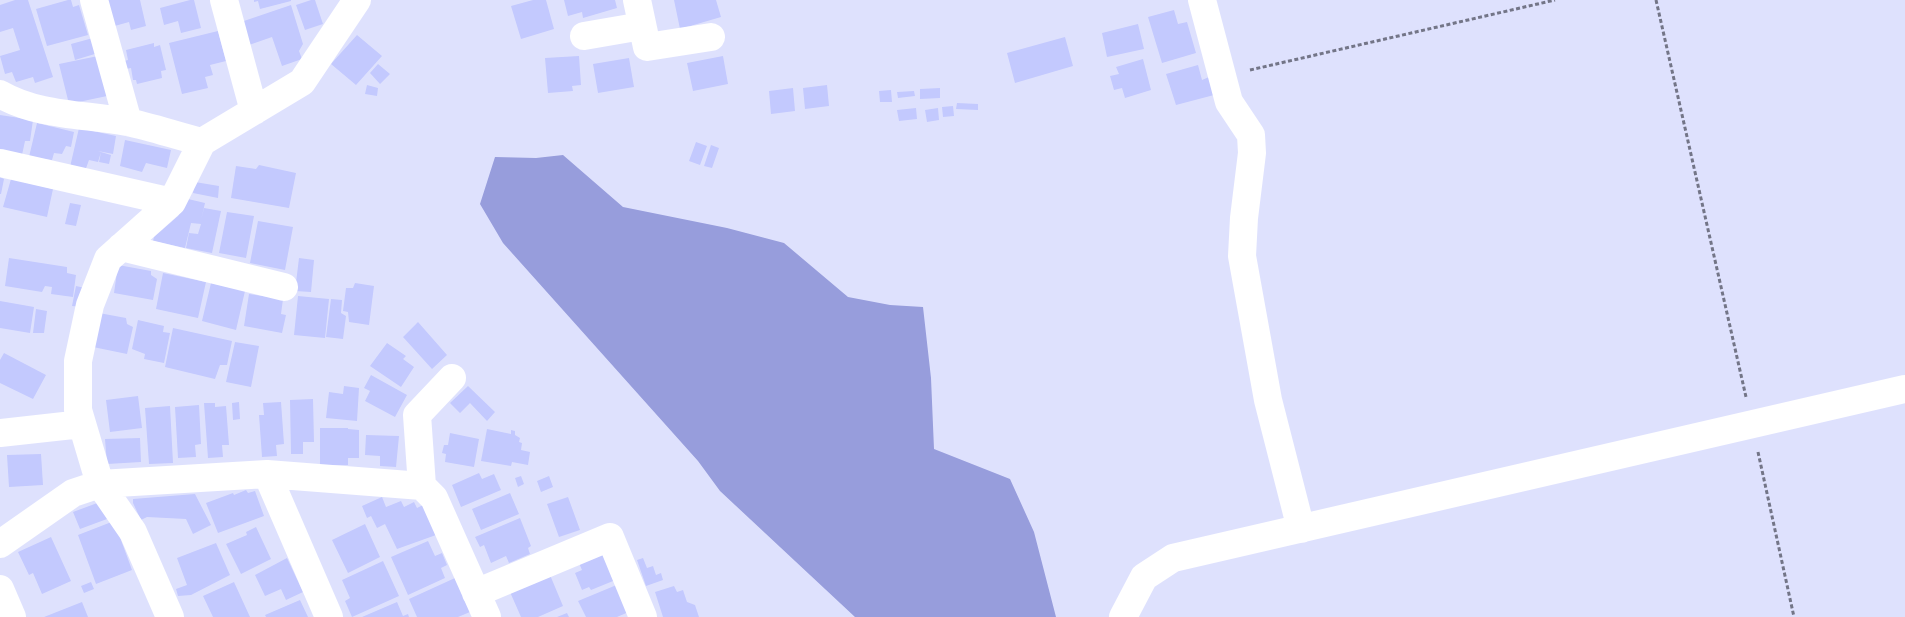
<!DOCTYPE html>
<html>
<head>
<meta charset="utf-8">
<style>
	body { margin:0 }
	canvas { display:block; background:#dee1fd }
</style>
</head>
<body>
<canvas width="1905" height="617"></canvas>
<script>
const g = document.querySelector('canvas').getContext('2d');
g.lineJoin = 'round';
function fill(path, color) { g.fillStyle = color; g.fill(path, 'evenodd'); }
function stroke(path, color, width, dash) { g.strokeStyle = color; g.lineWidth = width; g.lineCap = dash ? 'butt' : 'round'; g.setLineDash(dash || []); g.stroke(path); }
fill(new Path2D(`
	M563,155L623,207L727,228L784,243L848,297L890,305L923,307L931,378L934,449L1010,479L1034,532L1056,617H855L720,491L698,461L503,243L480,204L495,157L536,158Z`), '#979ddc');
fill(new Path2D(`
	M15,0H28L53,77L35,83L33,77L16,82L12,72L5,74L0,56L20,50L13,28L0,32V5Z
	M68,0H71L73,7L79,5L88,35L47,46L36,9Z
	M104,0H140L146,26L131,30L129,22L111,27Z
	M190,0H194L201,28L181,33L178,21L164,25L160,8Z
	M254,0H291V1L260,9L258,1L254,2Z
	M311,0H315L323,24L305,30L296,5Z
	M533,0H546L554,29L521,39L511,6Z
	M564,0H615L617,8L583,18L582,12L568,16Z
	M674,0H716L721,17L680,29Z
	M291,5L303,44L299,51L302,59L282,66L272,37L249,45L241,22Z
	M1174,10L1178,24L1187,22L1196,53L1162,63L1148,17Z
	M1138,24L1144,49L1107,57L1102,33Z
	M218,31L226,61L210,65L213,75L205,77L208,88L182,94L169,43Z
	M357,35L382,56L356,85L331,64Z
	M1065,37L1073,66L1015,83L1007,53Z
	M93,38L98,53L75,60L71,44Z
	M154,43V47L160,45L166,70L161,71L162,78L137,84L136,80H133L131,68L126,69L124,61L128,60L126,50Z
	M98,56L107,96L69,104L59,64Z
	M579,56L581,85L572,86L573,91L548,93L545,58Z
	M723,56L728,84L693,91L687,63Z
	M629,58L634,87L598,93L593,64Z
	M1143,59L1151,90L1125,98L1122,88L1114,90L1110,76L1119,74L1116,67Z
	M378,64L390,74L380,84L370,73Z
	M1198,65L1202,80L1209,77L1214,95L1176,105L1166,74Z
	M367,85L378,88L377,96L365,94Z
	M827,85L829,106L805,109L803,88Z
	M793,88L795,111L771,114L769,91Z
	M940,88V98L920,99V89Z
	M891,90L892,102H880L879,91Z
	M914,91L915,96L898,98L897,92Z
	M957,103L978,104V110L956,109Z
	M953,106L954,116L943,117L942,107Z
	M916,108L917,119L899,121L897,110Z
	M938,108L939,120L927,122L925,110Z
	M0,115L33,120L30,141H25L22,155L0,150Z
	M37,123L74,132L71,147L66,146L62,154L54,153L52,160L29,157Z
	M79,128L116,136L113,154L98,151L101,152L98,162L89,160L85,171L70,167Z
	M125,140L171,150L167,168L146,163L142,172L120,166Z
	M696,142L707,146L700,165L689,161Z
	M711,145L719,148L712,168L704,166Z
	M101,152L111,155L109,164L99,162Z
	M259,165L296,173L289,208L231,198L236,166L256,169Z
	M0,177L4,179L1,194H0Z
	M11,179L53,189L47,217L3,207Z
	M195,182L219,186L218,198L193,193Z
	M188,199L205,203L201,220L204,208L221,211L212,253L186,248L189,233L198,234L201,224L191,223L185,248L153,241L154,237L178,216Z
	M70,203L81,205L76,226L65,224Z
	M227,212L254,216L246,258L219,253Z
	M258,221L293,227L285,270L250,263Z
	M9,258L67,267V273L76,275L73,297L51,294L52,287L45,286L42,292L5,286Z
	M299,258L314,260L311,292L295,291Z
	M118,265L151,271V275L157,279L153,300L114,293Z
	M163,273L206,282L198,318L156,309Z
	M211,283L245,291L236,330L202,321Z
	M355,283L374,286L369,325L349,322L348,312L343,311L346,288H353Z
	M76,286L85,288L82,307L72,306Z
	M249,294L283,299L281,314L286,315L282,333L244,326Z
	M298,296L329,299L325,338L294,335Z
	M331,299L342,300L341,313L346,316L343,339L326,337Z
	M0,301L34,307L30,333L0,328Z
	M36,309L47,311L44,333H33Z
	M99,313L126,318L127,324L133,327L127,354L93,347Z
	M138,320L164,326L163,332L170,333L164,363L144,359L145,354L132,349Z
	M418,322L447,355L432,369L403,337Z
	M173,328L232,341L227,365H220L215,379L165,367Z
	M235,342L259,346L251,387L226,382Z
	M387,343L406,356L403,359L414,367L401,387L370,366Z
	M4,353L46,375L33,399L0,383V360Z
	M371,375L407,395L395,417L365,401L370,391L364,388Z
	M344,386L359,388L357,421L326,418L329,392L343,394Z
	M468,386L495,412L487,421L470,403L460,413L450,403Z
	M138,396L142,428L110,432L106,400Z
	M313,399L314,442H303V454H291L290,400Z
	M239,402L240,419L233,420L232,403Z
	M281,402L284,444L276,445L277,456L262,457L259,415H264L263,403Z
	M204,403H215V407L226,406L229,445H222L223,457L208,458Z
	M199,405L201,444L195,445L196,457L178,458L175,407Z
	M170,406L173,463L149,464L145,408Z
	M320,428H348V429L359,430V458H348V465H320Z
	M487,429L511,434V430L515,431V435L520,438L519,442L522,443L521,450L530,452L528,465L512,462L511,466L481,461Z
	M450,433L479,439L474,467L445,462L446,454L442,453L444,445H448Z
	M366,435L399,436L396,467L380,466V456L365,455Z
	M140,438L141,462L107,464L105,439Z
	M41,454L43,485L9,487L7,455Z
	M479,473L482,479L494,474L501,490L461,507L452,485Z
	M521,476L524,484L518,487L515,478Z
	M549,476L553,487L541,492L537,481Z
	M246,490L248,493L255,491L264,516L218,533L206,503L233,493L234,495Z
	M510,493L519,514L481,530L472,509Z
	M195,494L211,525L193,534L186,519L147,517L141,520L133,503V499Z
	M382,497L386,507L401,501L404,507L414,502L417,508L423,505L436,535L397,549L385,524L377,528L371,516L367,518L362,506Z
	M568,497L580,530L559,537L547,504Z
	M100,502L107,519L80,529L73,512Z
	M520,518L531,546L528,548L530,554L509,563L506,556L491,563L484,545L480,547L475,537Z
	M114,521L132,570L96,584L78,535Z
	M365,524L380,557L348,573L332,540Z
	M256,527L271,559L241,574L226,544L247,535L246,532Z
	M51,537L71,581L42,594L33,573L29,575L18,552Z
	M428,541L435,556L442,553L447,565L441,568L445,578L408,595L391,557Z
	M216,543L230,575L191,595L178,596L176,589L187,585L177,558Z
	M606,552L618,579L591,590L589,587L582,590L575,573L582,570L579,563Z
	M287,558L303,592L286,600L281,589L265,596L255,575Z
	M643,558L647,568L653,566L656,575L661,573L663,580L646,586L637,560Z
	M383,561L399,596L352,617L345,601L350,598L342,580Z
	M550,575L563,606L538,617H521L510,592Z
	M455,578L470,612L458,617H417L409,599Z
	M91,582L94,589L84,593L81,586Z
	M234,582L250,617H213L203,596Z
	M619,584L631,611L617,617H586L578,601Z
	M674,586L677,592L683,590L687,602L695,605L699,617H663L655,592Z
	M300,600L308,617H266L265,615Z
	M82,602L88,617H44Z
	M397,602L403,616L408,614L409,617H362Z
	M567,613L569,617H557Z`), '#c3c9fe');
stroke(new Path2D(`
	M1656,0L1746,397
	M1250,70L1555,0
	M1758,452L1794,617`), '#737587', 3, [4, 2.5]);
stroke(new Path2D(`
	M94,0L128,122
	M224,0L254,111
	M637,0L647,47L711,37
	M1202,0L1229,102L1251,135L1252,153L1244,218L1242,256L1268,400L1301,529
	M584,36L642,26
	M0,94C38,116 84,114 127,122C152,127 177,136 202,142
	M0,163L172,202
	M121,247L284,287
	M0,433L82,424
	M267,474L329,617
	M422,486L417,415L452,378
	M0,544L73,493L100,484L267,474L422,486L434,498L487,617
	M0,589L12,617
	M476,593L610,537L643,617
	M170,617L133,532L100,484L78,410V361L90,305L108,259L172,202L202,142L302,82L357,0
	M1123,617L1144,577L1173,558L1905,389`), '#fff', 28);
</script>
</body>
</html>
